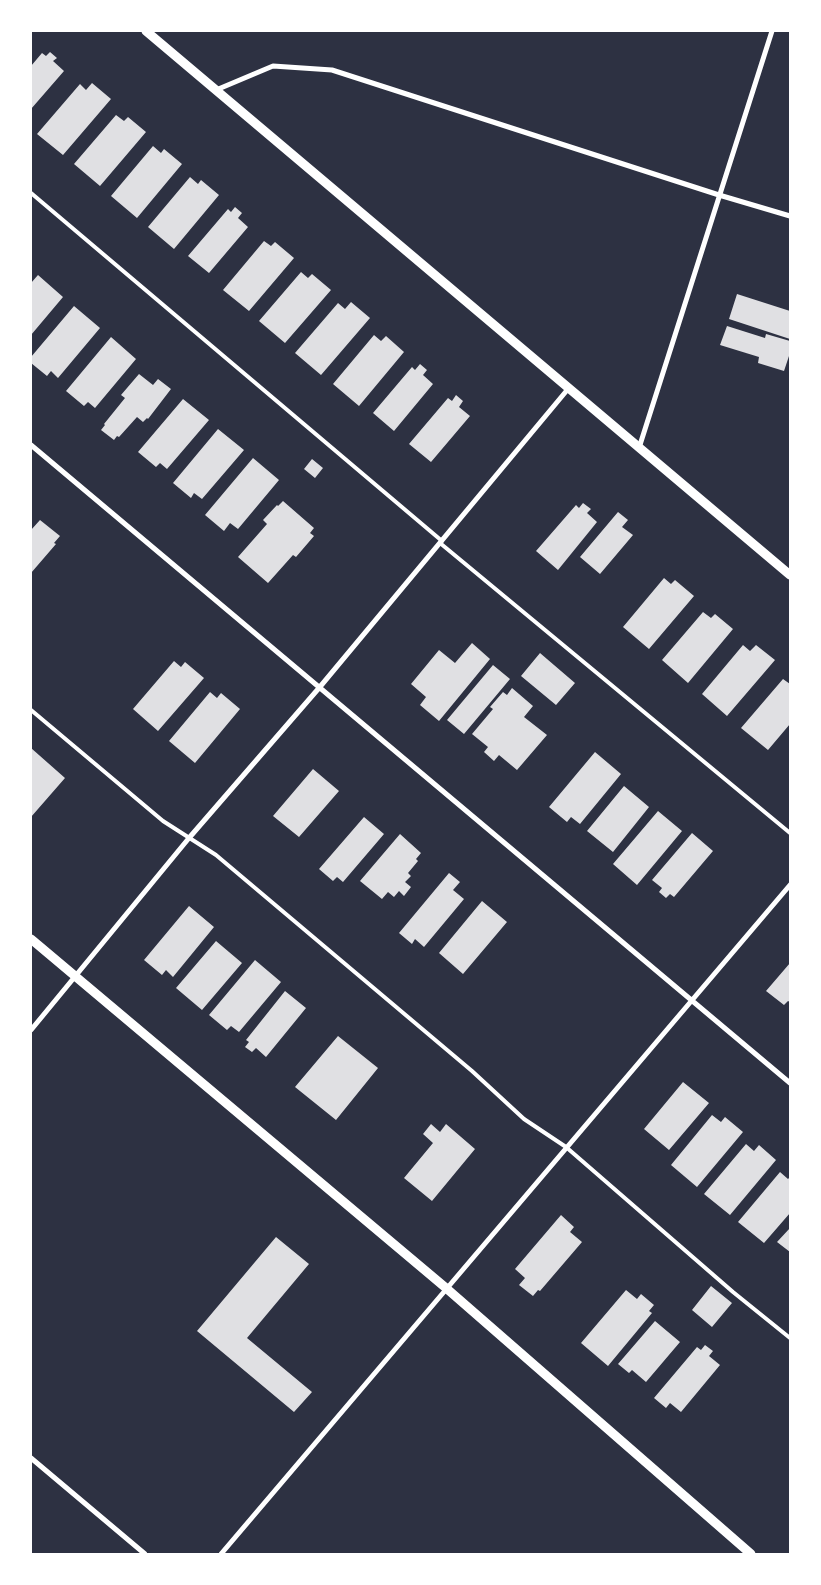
<!DOCTYPE html>
<html>
<head>
<meta charset="utf-8">
<style>
	body { margin:0 }
	#map { position:relative; width:821px; height:1585px; overflow:hidden; background:#2d3142; font-family:Merriweather,serif }
	canvas { display:block }
	.frame { position:absolute; inset:0; border:32px solid #fff; pointer-events:none }
</style>
</head>
<body>
<div id="map">
<canvas width="821" height="1585"></canvas>
<div class="frame"></div>
</div>
<script>
const g = document.querySelector('canvas').getContext('2d');
g.lineJoin = 'round';
function fill(path, color) { g.fillStyle = color; g.fill(path, 'evenodd'); }
function stroke(path, color, width, dash) { g.strokeStyle = color; g.lineWidth = width; g.lineCap = dash ? 'butt' : 'round'; g.setLineDash(dash || []); g.stroke(path); }
fill(new Path2D(`
	M50,52L57,58L53,61L64,71L31,109V66L42,53L46,56Z
	M92,83L111,99L63,155L37,134L80,84L86,90Z
	M116,115L124,121L128,117L146,132L100,186L74,164Z
	M153,146L161,153L164,149L182,164L137,218L111,196Z
	M190,177L198,184L201,180L219,195L174,249L148,227Z
	M235,207L242,213L238,218L248,227L209,273L188,256L228,209L231,212Z
	M264,241L271,246L275,242L294,258L249,311L223,290Z
	M301,272L308,278L312,274L331,290L285,343L259,321Z
	M38,275L63,297L31,335V283Z
	M737,294L790,311V339L729,319Z
	M351,302L370,318L321,375L295,353L338,303L345,309Z
	M74,306L100,328L58,378L51,371L47,376L31,363V357Z
	M727,326L765,338L766,334L790,341V353L784,371L758,363L759,357L720,345Z
	M374,335L381,341L386,336L404,352L359,406L333,384Z
	M111,337L136,359L95,408L88,402L84,406L66,391Z
	M420,364L427,370L423,375L433,384L394,431L373,413L412,367L415,370Z
	M139,374L153,385L158,379L171,389L148,419L147,418L143,422L137,417L119,437L117,436L114,440L101,430L105,425L104,424L125,398L121,395Z
	M456,395L463,401L459,407L470,416L431,462L409,444L448,398L452,401Z
	M183,399L209,420L167,469L160,463L156,467L138,452Z
	M218,429L244,450L202,499L194,493L191,498L173,483Z
	M253,458L279,480L238,529L230,523L224,531L205,515Z
	M312,459L323,468L315,478L304,469Z
	M283,501L314,528L310,533L314,536L296,557L293,555L268,583L238,557L267,524L263,520L277,505L278,506Z
	M583,503L591,509L587,513L597,522L558,570L536,551L576,505L579,508Z
	M618,512L628,520L622,527L633,535L600,574L580,557Z
	M40,520L60,536L54,543L56,544L31,573V530Z
	M664,578L671,584L675,580L694,596L649,649L623,627Z
	M703,612L711,618L715,614L733,629L688,683L662,660Z
	M472,643L490,659L439,721L420,705L426,697L411,684L439,650L455,663Z
	M743,645L750,651L756,645L775,660L727,716L702,694Z
	M540,653L575,683L556,705L521,676Z
	M174,661L181,667L185,662L204,678L158,731L133,709Z
	M493,665L510,679L464,734L447,720Z
	M783,679L790,684V724L768,750L741,728Z
	M512,688L533,706L524,717L547,735L517,770L499,755L494,761L484,752L488,747L472,734L493,709L490,707L503,692L507,695Z
	M210,692L217,698L221,693L240,709L195,763L169,741Z
	M31,748L65,778L31,817Z
	M595,752L621,774L580,824L571,817L567,822L549,807Z
	M313,769L339,791L299,837L273,816Z
	M624,786L649,807L613,852L587,831Z
	M658,811L682,831L637,885L613,864Z
	M364,817L384,834L343,882L337,877L333,881L319,869Z
	M692,833L713,851L674,897L670,894L666,898L659,892L662,888L652,880Z
	M400,834L421,853L416,859L418,861L408,873L411,876L405,882L411,887L404,896L399,891L394,897L388,892L382,899L360,881Z
	M449,873L460,882L453,890L464,899L424,947L415,939L412,944L399,933Z
	M482,901L507,922L463,974L439,953Z
	M189,906L214,927L173,977L166,970L162,975L144,960Z
	M216,941L242,963L202,1010L176,988Z
	M255,960L281,982L239,1032L231,1026L227,1030L209,1015Z
	M790,963V1002L788,1001L784,1005L766,991Z
	M285,991L306,1008L266,1057L256,1048L252,1052L245,1047L249,1042L246,1040Z
	M338,1036L378,1068L336,1120L295,1087Z
	M683,1082L709,1103L669,1150L644,1129Z
	M712,1115L721,1122L725,1117L743,1132L697,1187L671,1165Z
	M431,1124L440,1132L446,1124L475,1149L432,1201L404,1178L433,1143L423,1134Z
	M746,1144L754,1151L759,1145L776,1160L730,1215L704,1194Z
	M780,1172L788,1179L790,1177V1213L764,1243L738,1222Z
	M561,1215L574,1227L570,1232L582,1242L540,1291L538,1290L533,1296L519,1285L525,1278L515,1269Z
	M790,1228V1252L777,1242Z
	M276,1237L309,1264L247,1338L312,1392L294,1412L197,1331Z
	M711,1286L732,1303L712,1327L692,1310Z
	M626,1290L637,1299L641,1294L654,1305L649,1311L652,1313L608,1366L581,1343Z
	M655,1321L680,1342L646,1382L632,1370L629,1373L618,1364Z
	M705,1345L713,1351L709,1356L720,1365L681,1412L670,1403L666,1408L654,1398L697,1347L701,1350Z`), '#e0e0e3');
stroke(new Path2D(`
	M31,193L442,541
	M440,543L790,833
	M31,710L163,821L216,855L472,1071L524,1119L566,1147L733,1292L790,1338`), '#fff', 4);
stroke(new Path2D(`
	M216,90L273,66L332,70L719,195L790,216
	M31,445L790,1083
	M639,448L772,31
	M31,1030L189,838L319,688L568,389
	M31,1458L145,1554
	M221,1554L790,885`), '#fff', 5);
stroke(new Path2D(`
	M146,31L790,575
	M31,939L446,1288L751,1554`), '#fff', 9);
</script>
</body>
</html>
